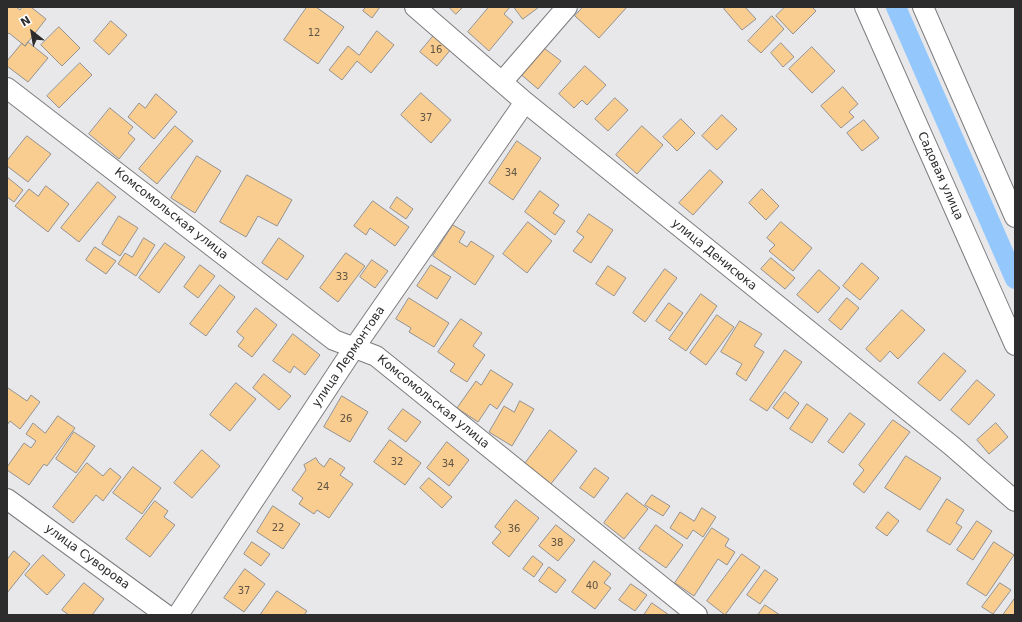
<!DOCTYPE html>
<html>
<head>
<meta charset="utf-8">
<style>
	body { margin:0 }
	#map { position:relative; width:1022px; height:622px; overflow:hidden; background:#e8e8ea; font-family:"DejaVu Sans",sans-serif }
	canvas { display:block }
	.frame { position:absolute; inset:0; border:8px solid #2c2c2c; pointer-events:none }
	.north { position:absolute; left:12px; top:12px; width:40px; height:40px; -webkit-text-stroke:3px #fff; paint-order:stroke; rotate:329deg; font-size:11px; font-weight:700; line-height:16px; text-align:center; color:#2c2c2c }
	.north::after { content:''; display:block; margin:auto; width:14px; height:18px; background:#2c2c2c; clip-path:polygon(50% 0,100% 100%,50% 72%,0 100%) }
</style>
</head>
<body>
<div id="map">
<canvas width="1022" height="622"></canvas>
<div class="frame"></div>
<div class="north">N</div>
</div>
<script>
const g = document.querySelector('canvas').getContext('2d');
g.lineJoin = 'round';
function stroke(path, color, width, dash) { g.strokeStyle = color; g.lineWidth = width; g.lineCap = dash ? 'butt' : 'round'; g.setLineDash(dash || []); g.stroke(path); }
function fill(path, color) { g.fillStyle = color; g.fill(path, 'evenodd'); }
function drawText(font, color, halo, rows, align = 'center') {
  g.font = font + ' "DejaVu Sans",sans-serif'; g.lineWidth = 3.5; g.setLineDash([]); g.textBaseline = 'middle'; g.strokeStyle = halo; g.fillStyle = color; for (const [text, x, y, turn = 0] of rows) {
    g.save(); g.translate(x, y); g.rotate((+turn || 0) * Math.PI / 180); g.textAlign = isNaN(turn) ? turn : align; if (halo) g.strokeText(text, 0, 0); g.fillText(text, 0, 0); g.restore();
  }
}
stroke(new Path2D(`
	M896,7L1015,279`), '#94c8fd', 20);
const building = new Path2D(`
	M7,7H16L20,10L22,7H31L46,19L25,46L9,33L7,35Z
	M307,7H316L344,27L318,64L284,40Z
	M366,7H380L372,18L363,11Z
	M449,7H463L456,14Z
	M489,7H510L504,14L513,22L489,51L468,32Z
	M514,7H539L523,19Z
	M583,7H627L599,38L575,16Z
	M726,7H745L756,19L742,30L724,9Z
	M785,7H812L816,11L793,34L776,16Z
	M772,16L784,29L761,53L748,41Z
	M111,21L127,35L109,55L94,41Z
	M59,27L80,48L62,66L41,45Z
	M377,31L394,45L371,73L357,61L342,80L329,70L348,46L359,55Z
	M435,34L452,48L437,66L420,52Z
	M28,42L48,58L28,82L7,66V61L22,43L25,46Z
	M781,43L794,57L783,67L771,53Z
	M540,45L561,61L538,89L518,72Z
	M812,47L835,71L812,93L789,69Z
	M80,63L92,75L59,108L47,96Z
	M585,66L606,85L587,105L582,100L574,108L559,94Z
	M843,87L858,104L849,112L854,117L841,128L821,106Z
	M421,93L451,120L431,143L401,115Z
	M156,94L177,112L154,139L128,117L139,103L145,108Z
	M615,98L628,110L608,131L595,119Z
	M110,108L133,127L128,133L135,139L119,159L89,134Z
	M722,115L737,129L717,150L702,136Z
	M681,119L695,133L677,151L663,137Z
	M864,120L879,138L862,151L847,133Z
	M175,126L193,141L157,184L139,169Z
	M642,126L663,145L637,174L616,155Z
	M27,136L51,154L28,182L7,166V161Z
	M517,141L541,158L513,200L489,183Z
	M197,156L221,171L195,213L171,198Z
	M710,170L723,182L693,215L679,203Z
	M247,175L292,200L277,226L258,216L246,237L220,222Z
	M7,177L23,190L14,202L7,197Z
	M98,182L116,197L79,242L61,228Z
	M46,186L69,204L48,232L15,206L29,189L38,196Z
	M762,189L779,206L766,220L749,203Z
	M540,191L559,205L553,213L565,221L555,235L525,212Z
	M397,197L413,209L406,219L390,208Z
	M373,201L409,227L395,246L370,228L366,235L354,226Z
	M589,214L613,230L591,263L573,251L584,237L577,232Z
	M119,216L138,228L120,256L102,244Z
	M528,222L552,241L527,273L503,254Z
	M781,222L812,248L793,271L769,251L775,245L767,238Z
	M453,225L465,232L459,242L467,247L471,241L494,256L475,285L433,256Z
	M144,238L155,245L136,276L118,264L125,253L132,257Z
	M279,238L304,256L287,280L262,263Z
	M165,243L185,257L159,293L139,278Z
	M95,247L116,261L106,274L86,260Z
	M346,253L365,266L338,302L320,288Z
	M771,258L795,278L785,289L761,269Z
	M372,260L388,271L375,288L360,277Z
	M862,263L879,278L860,300L843,286Z
	M200,265L215,276L198,298L184,287Z
	M431,265L451,277L437,299L417,286Z
	M608,266L626,278L614,296L596,284Z
	M665,269L677,278L645,322L633,313Z
	M819,270L840,288L818,313L797,295Z
	M220,285L235,297L206,336L190,324Z
	M701,294L717,306L686,351L669,339Z
	M409,298L449,323L434,347L409,332L411,328L396,319Z
	M847,298L859,308L841,330L829,320Z
	M669,303L683,313L670,331L656,321Z
	M256,308L277,325L252,357L238,346L244,338L237,332Z
	M902,310L925,330L898,359L890,351L880,362L866,349Z
	M717,315L734,327L706,365L690,353Z
	M461,319L482,333L473,346L485,355L467,382L450,371L455,364L438,352Z
	M740,321L762,334L754,346L764,352L746,381L736,374L742,364L721,352Z
	M293,334L320,355L305,375L294,366L290,373L273,361Z
	M785,350L802,362L767,411L750,400Z
	M944,353L966,371L940,401L918,383Z
	M491,370L513,384L497,409L490,404L478,422L457,408L476,381L481,385Z
	M264,374L291,396L279,410L253,388Z
	M977,380L995,395L969,425L951,410Z
	M236,383L256,399L230,431L210,415Z
	M8,388L27,401L31,395L40,402L20,429L10,421L7,425V390Z
	M785,392L799,403L788,419L773,408Z
	M342,396L368,412L350,442L324,427Z
	M520,401L534,409L512,446L489,432L504,406L514,412Z
	M807,404L828,419L812,443L790,429Z
	M403,409L421,422L406,442L388,429Z
	M850,413L865,424L843,453L828,442Z
	M58,416L75,428L47,466L44,464L29,485L7,470V467L24,443L31,448L36,441L26,434L33,423L45,433Z
	M893,420L910,432L864,493L853,484L864,470L859,465Z
	M996,423L1008,437L989,454L977,440Z
	M550,430L577,451L550,485L524,465Z
	M74,432L95,446L76,473L56,459Z
	M390,440L421,463L405,485L374,462Z
	M447,442L469,460L449,486L427,468Z
	M202,450L220,466L192,498L174,483Z
	M906,456L941,478L920,510L885,488Z
	M316,458L319,463L324,467L330,458L345,468L340,475L353,484L329,518L317,510L314,514L299,504L303,498L292,490L306,470L304,465Z
	M87,463L103,476L110,468L121,477L103,501L96,495L73,523L53,507Z
	M133,467L161,488L142,514L113,493Z
	M595,468L609,478L594,498L580,488Z
	M429,478L452,497L442,508L420,488Z
	M627,493L648,509L624,539L604,523Z
	M652,495L670,506L663,516L645,505Z
	M947,499L964,510L956,523L962,527L950,545L927,531Z
	M516,500L539,518L509,557L492,543L501,532L495,527Z
	M155,501L168,511L164,517L175,525L150,557L126,539Z
	M273,506L300,524L283,549L257,532Z
	M702,508L716,517L703,537L693,530L687,539L670,528L680,512L694,521Z
	M888,512L899,521L887,536L876,528Z
	M977,521L992,531L973,560L957,550Z
	M556,525L575,540L558,561L539,546Z
	M656,525L683,545L666,568L639,549Z
	M712,528L729,539L725,546L735,552L727,565L718,559L694,596L675,583Z
	M252,542L270,554L261,566L244,554Z
	M994,542L1014,555L986,596L967,584Z
	M14,551L30,564L7,593V560Z
	M742,554L760,567L725,615L707,601Z
	M43,555L65,575L47,595L25,575Z
	M533,556L543,564L534,577L523,569Z
	M594,561L611,574L604,583L611,588L595,609L572,592Z
	M549,567L566,580L556,593L539,581Z
	M245,569L265,584L244,612L224,598Z
	M765,570L778,579L760,604L747,595Z
	M84,583L104,599L92,615H69L62,610Z
	M1000,583L1011,590L993,614L982,607Z
	M631,584L647,595L635,611L619,600Z
	M277,591L307,611L304,615H263L261,614Z
	M1015,598V615H1003Z
	M652,603L669,615H644Z
	M765,605L780,615H758Z`);
fill(building, '#f9cd8f');
stroke(building, '#939190', 1);
const street = new Path2D(`
	M415,7L525,102L952,446L1015,501
	M865,7L1015,345
	M923,7L1015,217
	M502,82L567,7
	M7,88L334,340L376,356L697,615
	M7,499L166,615
	M178,615L354,348L525,102`);
stroke(street, '#7c7c7e', 22);
stroke(street, '#fff', 20);
drawText('10px', '#5f5445', null, [
	["12",314,33],
	["16",436,50],
	["37",426,118],
	["34",511,173],
	["33",342,277],
	["26",346,419],
	["32",397,462],
	["34",448,464],
	["24",323,487],
	["22",278,528],
	["36",514,529],
	["38",557,543],
	["40",592,586],
	["37",244,591]
]);
drawText('12px', '#2c2c2c', '#fff', [
	["Садовая улица",940,176,66],
	["Комсомольская улица",171,214,38],
	["улица Денисюка",714,255,39],
	["улица Лермонтова",349,357,-56],
	["Комсомольская улица",433,402,39],
	["улица Суворова",87,557,36]
]);
</script>
</body>
</html>
